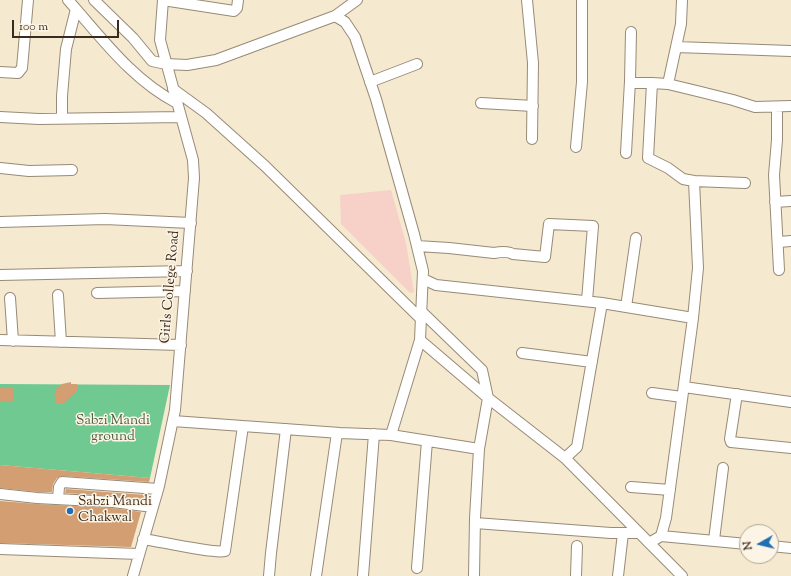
<!DOCTYPE html>
<html>
<head>
<meta charset="utf-8">
<style>
	body { margin:0 }
	#map { position:relative; width:791px; height:576px; overflow:hidden; background:#f5e9d0; font-family:"Sorts Mill Goudy",serif }
	canvas { display:block }
	.north { position:absolute; left:739px; top:524px; width:40px; height:40px; box-sizing:border-box; background:#fcf5e5; border:1px solid #afa495; border-radius:50%; rotate:262deg; font-size:11px; font-weight:700; line-height:16px; text-align:center; color:#3b2a1e }
	.north::after { content:''; display:block; margin:auto; width:14px; height:18px; background:#1f6fb2; clip-path:polygon(50% 0,100% 100%,50% 72%,0 100%) }
	.scale { position:absolute; left:12px; top:20px; width:107px; height:18px; box-sizing:border-box; border:2px solid #3b2a1e; border-top:0; padding-left:5px; font-size:12px; line-height:14px; white-space:nowrap; color:#3b2a1e; -webkit-text-stroke:3px #fcf5e5; paint-order:stroke }
</style>
</head>
<body>
<div id="map">
<canvas width="791" height="576"></canvas>
<div class="north">N</div>
<div class="scale">100 m</div>
</div>
<script>
const g = document.querySelector('canvas').getContext('2d');
g.lineJoin = 'round';
function fill(path, color) { g.fillStyle = color; g.fill(path, 'evenodd'); }
function stroke(path, color, width, dash) { g.strokeStyle = color; g.lineWidth = width; g.lineCap = dash ? 'butt' : 'round'; g.setLineDash(dash || []); g.stroke(path); }
function drawText(font, color, halo, rows, align = 'center') {
  g.font = font + ' "Sorts Mill Goudy",serif'; g.lineWidth = 3; g.setLineDash([]); g.textBaseline = 'middle'; g.strokeStyle = halo; g.fillStyle = color; for (const [text, x, y, turn = 0] of rows) {
    g.save(); g.translate(x, y); g.rotate((+turn || 0) * Math.PI / 180); g.textAlign = isNaN(turn) ? turn : align; if (halo) g.strokeText(text, 0, 0); g.fillText(text, 0, 0); g.restore();
  }
}
fill(new Path2D(`
	M391,190L406,243L414,292L410,293L341,224L340,195Z`), '#f7d1c7');
fill(new Path2D(`
	M0,384L170,385L150,478L0,465Z`), '#6fc990');
fill(new Path2D(`
	M71,382V384H77V391L63,404H56V399L54,394L56,393V389L62,384Z
	M0,388H13V401H0Z
	M0,465L150,478L149,482L62,476L57,478L53,484L52,492H38L0,488Z
	M66,489L146,495L144,499L113,496L65,493Z
	M0,501L37,504L112,508L141,512L131,547L0,543Z`), '#d29e72');
const minor = new Path2D(`
	M68,0C101,37 132,80 177,103
	M94,0L133,38L152,61L166,64L187,65L216,60L335,16L357,0
	M163,0L234,11L237,8L238,0
	M527,0L533,63L532,139
	M335,16L345,22L355,37L376,99L414,234L423,271L420,340L391,435
	M676,47L791,51
	M0,72L18,73L22,68L28,0
	M370,82L417,64
	M630,83H652
	M668,84L681,24L682,0
	M173,89L206,113L265,166L421,319
	M481,103L533,106
	M777,107V140L774,175L779,270
	M0,117L39,119L181,117
	M62,118V96L66,49L76,9
	M576,147L582,82V0
	M626,153L630,81L631,32
	M0,168L29,171L72,170
	M694,181L745,183
	M775,202L791,201
	M0,222L105,219L191,223
	M779,242L791,241
	M417,246L449,248L494,253C499,252 508,251 513,254L545,257L549,224L593,226L587,301
	M0,275L187,271
	M423,279L436,285L602,303L577,447L565,458
	M97,293L185,291
	M58,295L61,342
	M10,298L13,341
	M602,303L693,318
	M626,307L636,238
	M421,311L482,370L488,398L479,449L475,518L474,576
	M0,340L181,345
	M420,340L488,398L565,458L682,576
	M522,353L592,362
	M684,387L791,402
	M652,393L682,397
	M737,394L730,439L731,442L791,448
	M173,421L340,433L391,435L479,449
	M631,487L670,490
	M0,494L37,498L113,502L153,507
	M58,499L59,487L62,482L158,489
	M475,523L611,533H639
	M661,536L747,544
	M143,539C158,541 214,554 225,551L243,426
	M714,540L723,468
	M649,543L661,536L666,518L693,318L698,268L694,181L683,179L668,168L648,158L652,83L668,84L701,92L733,100L755,107L791,106
	M771,546L791,548
	M0,549L139,554
	M417,568L427,441
	M133,576L159,486L175,410L194,178L193,160L160,40L163,0
	M269,576L271,553L286,429
	M316,576L337,433
	M363,576L374,434
	M576,576L577,546
	M618,576L623,533`);
stroke(minor, '#988a77', 12);
stroke(minor, '#fff', 10);
for (const [x, y, r, color] of [
	[70,511,4,"#1f6fb2"]
]) { const dot = new Path2D(); dot.arc(x, y, r, 0, 2 * Math.PI); g.fillStyle = color; g.fill(dot); stroke(dot, '#fcf5e5', 1.5); }
drawText('14px', '#3b2a1e', '#fcf5e5', [
	["Girls College Road",171,287,-85]
]);
drawText('14px', '#4b5a40', '#fcf5e5', [
	["Sabzi Mandi",113,422],
	["ground",113,438]
]);
drawText('14px', '#3b2a1e', '#fcf5e5', [
	["Sabzi Mandi",78,503],
	["Chakwal",78,519]
], 'left');
</script>
</body>
</html>
